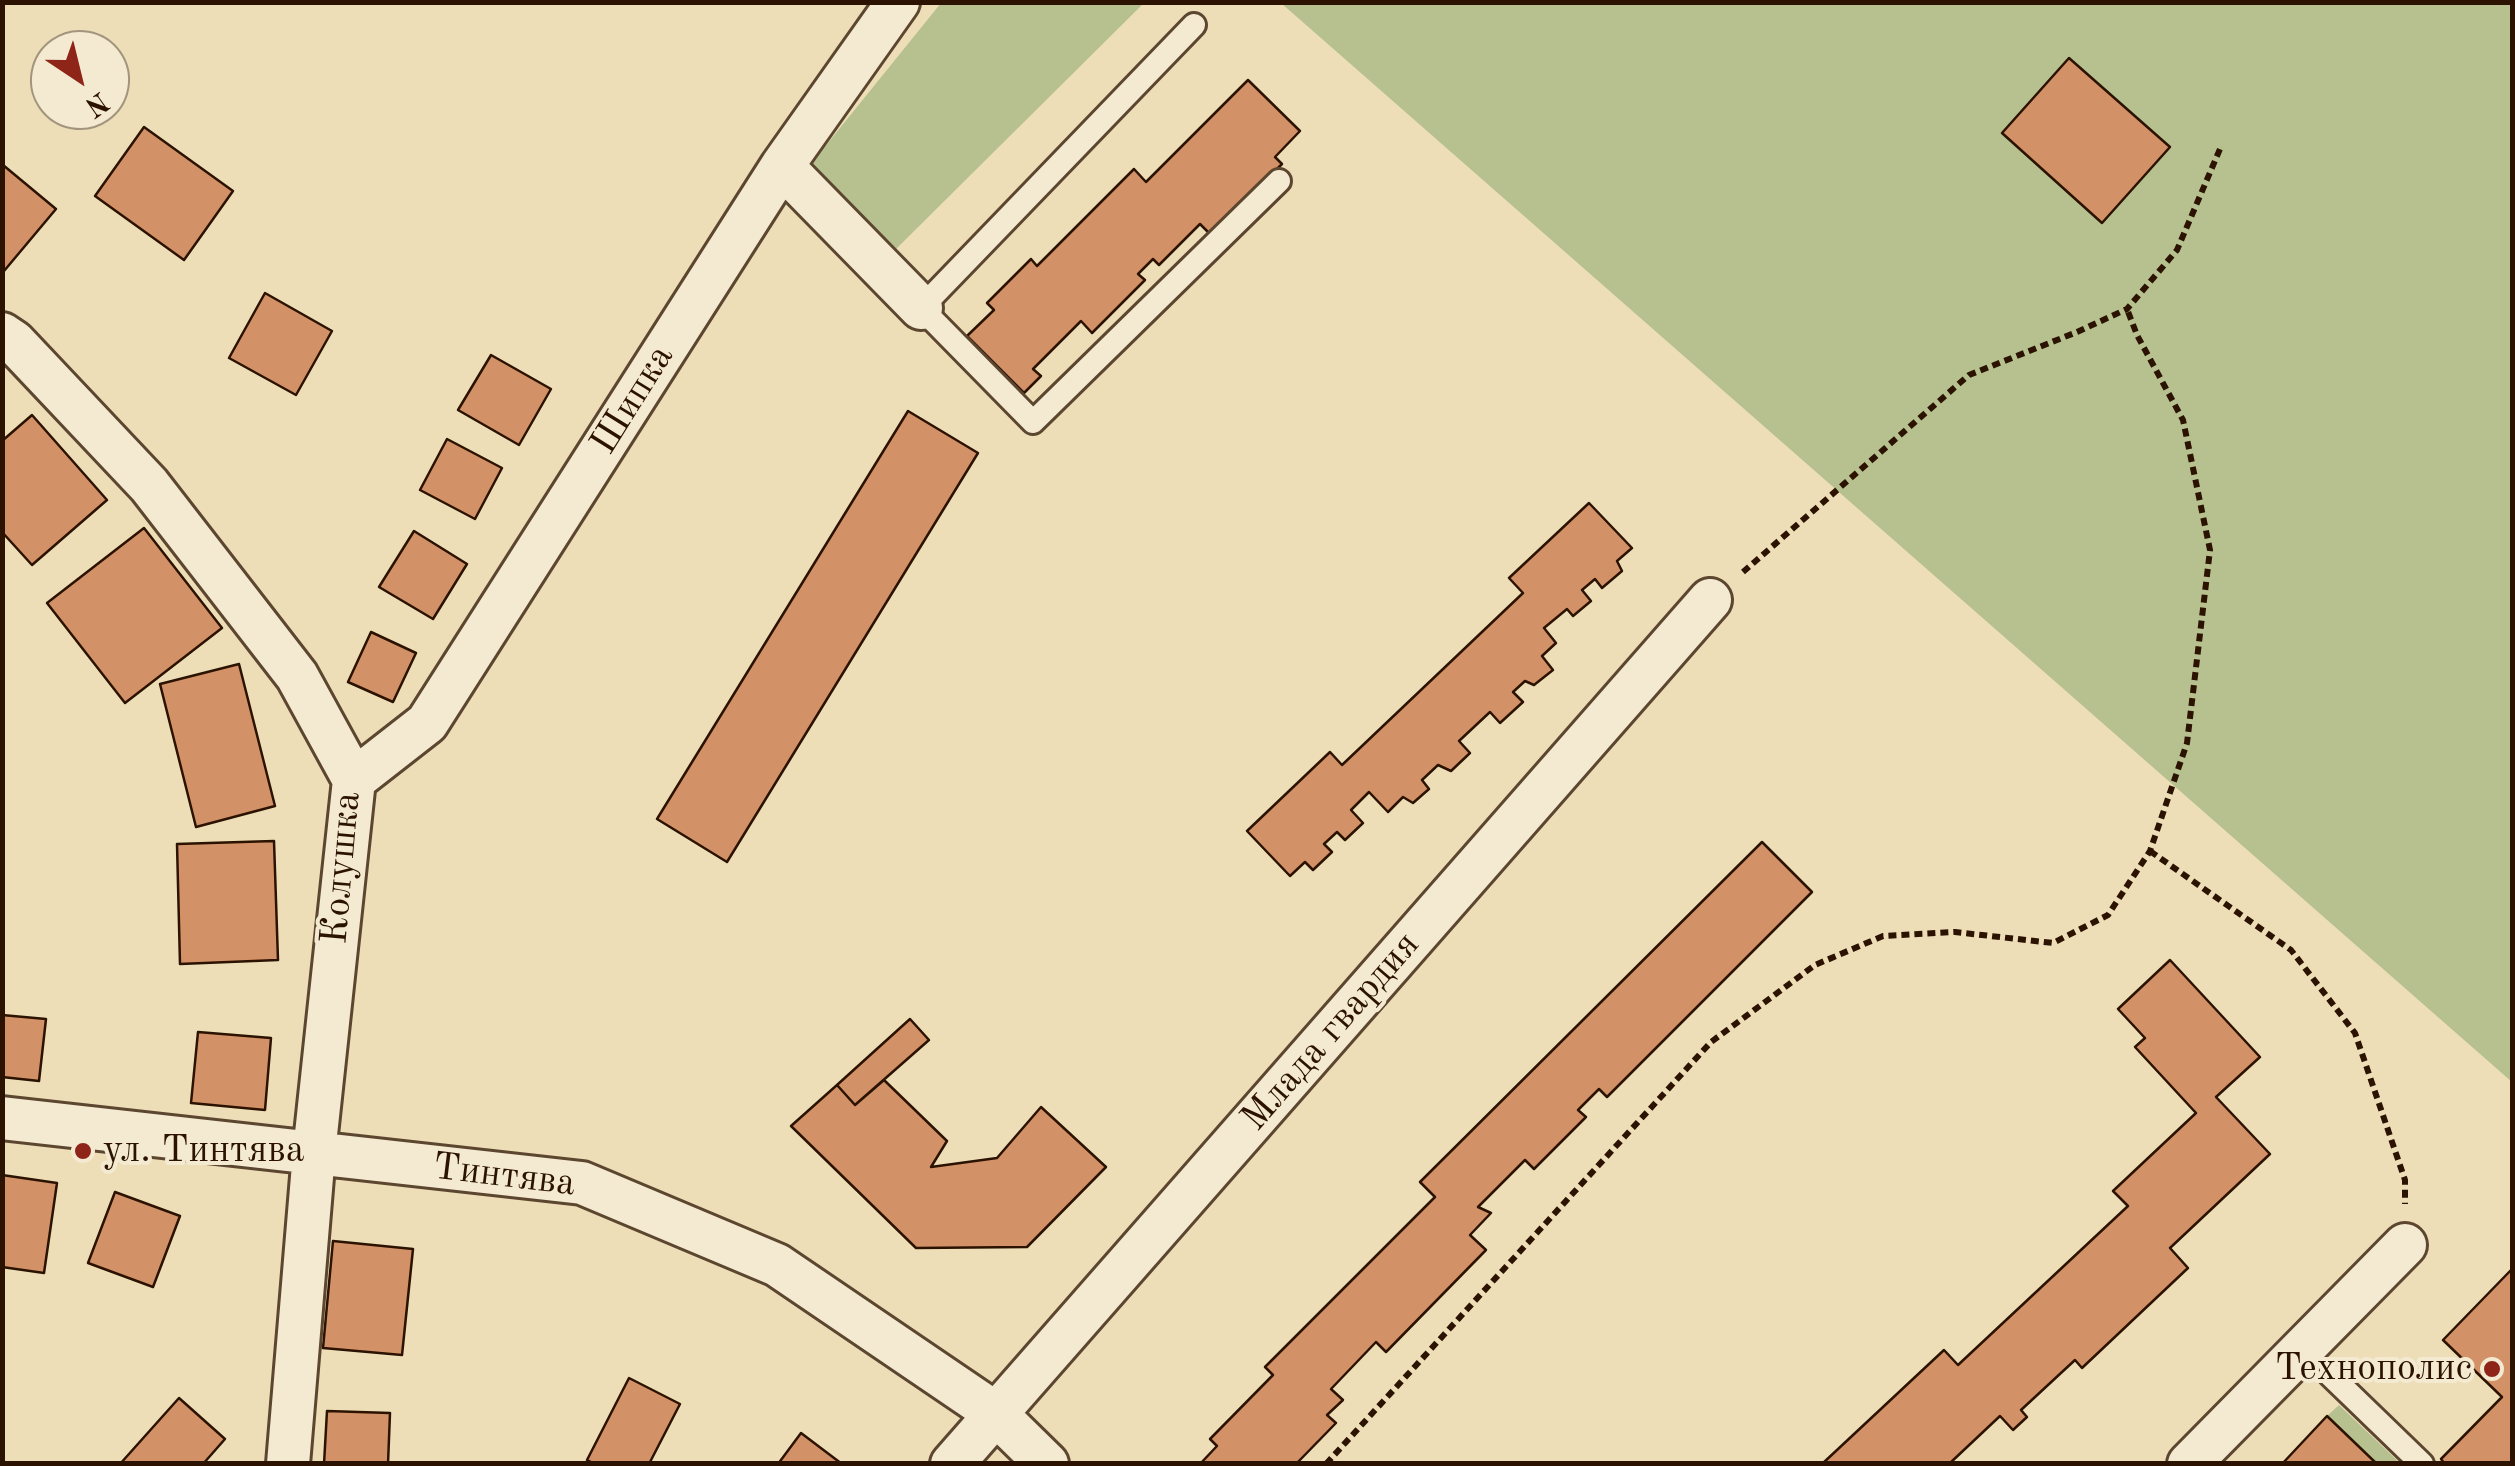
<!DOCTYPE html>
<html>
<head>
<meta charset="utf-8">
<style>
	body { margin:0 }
	#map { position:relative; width:2515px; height:1466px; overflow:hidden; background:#eddeb8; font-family:"Old Standard TT",serif }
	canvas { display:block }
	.frame { position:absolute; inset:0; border:5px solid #2c1301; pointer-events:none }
	.north { position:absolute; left:30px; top:30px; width:100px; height:100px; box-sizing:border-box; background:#f3ead1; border:2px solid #a3947e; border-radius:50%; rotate:145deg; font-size:28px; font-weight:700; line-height:40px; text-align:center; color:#2c1301 }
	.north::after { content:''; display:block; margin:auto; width:35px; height:45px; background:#8f2418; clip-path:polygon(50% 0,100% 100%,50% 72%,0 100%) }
</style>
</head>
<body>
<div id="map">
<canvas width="2515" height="1466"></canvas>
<div class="frame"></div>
<div class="north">N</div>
</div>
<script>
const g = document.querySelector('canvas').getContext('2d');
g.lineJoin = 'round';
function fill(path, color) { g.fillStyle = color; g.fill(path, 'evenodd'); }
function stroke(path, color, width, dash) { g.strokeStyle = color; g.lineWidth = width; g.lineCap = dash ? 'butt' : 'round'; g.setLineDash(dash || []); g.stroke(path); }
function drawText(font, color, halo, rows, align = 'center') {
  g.font = font + ' "Old Standard TT",serif'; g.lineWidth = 8; g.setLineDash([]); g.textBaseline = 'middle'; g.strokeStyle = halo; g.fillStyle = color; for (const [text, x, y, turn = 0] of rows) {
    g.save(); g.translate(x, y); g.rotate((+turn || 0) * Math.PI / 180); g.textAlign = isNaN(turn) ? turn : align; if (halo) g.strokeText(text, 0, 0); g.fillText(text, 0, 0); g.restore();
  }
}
fill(new Path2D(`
	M941,3H1144L894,251L806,170Z
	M1281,3H2512V1082Z
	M2339,1405L2400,1463H2377L2327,1416Z`), '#b7c18f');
const building = new Path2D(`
	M2069,58L2170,147L2102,223L2002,133Z
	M1248,80L1300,131L1275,157L1282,164L1211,235L1200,224L1159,265L1153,259L1138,274L1145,280L1092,333L1081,321L1033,369L1041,376L1024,393L967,336L994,310L987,303L1031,259L1037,266L1134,169L1146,182Z
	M144,127L233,191L184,260L95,196Z
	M3,165L56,209L4,271L2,270Z
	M265,293L332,331L296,395L229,358Z
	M491,355L551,389L519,445L458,410Z
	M908,411L978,453L727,862L657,819Z
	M32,415L107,500L32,565L2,532V441Z
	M447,439L502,468L475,519L420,490Z
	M1589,503L1632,548L1617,561L1622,571L1602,588L1595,579L1582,590L1591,601L1573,616L1567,609L1544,628L1556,643L1542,656L1553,670L1534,685L1525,681L1513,692L1523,702L1500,723L1490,712L1459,741L1470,753L1451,771L1438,765L1422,780L1429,789L1413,803L1403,797L1388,812L1369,792L1351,810L1363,823L1345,840L1337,832L1324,844L1332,852L1313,870L1305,862L1290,876L1247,831L1330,752L1342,765L1523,593L1509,578Z
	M144,528L222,628L125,703L47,603Z
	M414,531L467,564L433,619L379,587Z
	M371,632L416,653L393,702L348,682Z
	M239,664L275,806L196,827L160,684Z
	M274,841L278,960L180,964L177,844Z
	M1762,842L1812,892L1607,1097L1599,1089L1578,1110L1586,1117L1534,1169L1525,1160L1478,1207L1491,1213L1470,1235L1486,1250L1386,1352L1376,1342L1331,1389L1343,1400L1327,1415L1336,1423L1296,1464H1200L1217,1446L1210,1439L1273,1375L1265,1367L1435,1197L1420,1182Z
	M2170,960L2260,1057L2216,1097L2270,1154L2170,1248L2188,1268L2082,1368L2075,1360L2021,1410L2027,1417L2013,1430L2000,1416L1949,1464H1822L1944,1350L1958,1365L2128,1206L2113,1191L2196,1113L2135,1047L2145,1038L2118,1009Z
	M2,1015L46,1019L39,1081L2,1077Z
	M910,1019L929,1040L855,1105L837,1085Z
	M198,1032L271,1038L265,1110L191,1103Z
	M884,1080L947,1141L931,1167L997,1158L1041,1107L1106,1167L1027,1247L916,1248L791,1126L837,1085L855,1105Z
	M2,1175L57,1183L44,1273L2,1267Z
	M115,1192L180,1216L153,1287L88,1263Z
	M333,1241L413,1249L402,1355L323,1348Z
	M2512,1269V1464H2445L2441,1459L2502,1397L2443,1340Z
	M629,1378L680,1404L649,1464H595L587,1460Z
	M179,1398L225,1439L203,1464H120Z
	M327,1411L390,1413L388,1464H324Z
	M2327,1416L2377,1464H2282Z
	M801,1433L842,1464H778Z`);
fill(building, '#d39168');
stroke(building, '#2c1301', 2.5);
const lane = new Path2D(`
	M1194,25L921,308L1033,422L1279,181
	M2330,1375L2422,1464`);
const street = new Path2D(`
	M782,166L898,2
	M2,334L14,342L149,485L297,676L354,780L314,1153L288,1464
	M354,780L427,723L782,166L921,308
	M2,1118L582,1183L777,1265L995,1413L1047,1464
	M952,1464L1710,600
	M2189,1464L2405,1245`);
stroke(lane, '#5c462f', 28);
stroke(street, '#5c462f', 48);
stroke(new Path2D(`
	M1743,572L1969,375L2077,332L2127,309L2177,250L2220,149
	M2150,851L2291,950L2355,1033L2405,1180V1204
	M1326,1464L1711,1042L1815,965L1883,936L1955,932L2053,943L2108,915L2150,851L2187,743L2210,550L2183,420L2137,335L2127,309`), '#2c1301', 6, [8, 5]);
stroke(lane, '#f3ead1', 22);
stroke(street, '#f3ead1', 42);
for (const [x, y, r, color] of [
	[83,1151,10,"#8f2418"],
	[2492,1369,10,"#8f2418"]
]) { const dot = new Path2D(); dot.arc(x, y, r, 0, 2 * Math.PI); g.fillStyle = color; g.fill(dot); stroke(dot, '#f3ead1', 4); }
drawText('38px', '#2c1301', '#f3ead1', [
	["Шипка",633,400,-58],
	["Колушка",342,868,-85],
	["Млада гвардия",1331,1032,-49],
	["Тинтява",504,1176,7]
]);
drawText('38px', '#2c1301', '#f3ead1', [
	["ул. Тинтява",103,1151],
	["Технополис",2472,1369,"right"]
], 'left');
</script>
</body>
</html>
